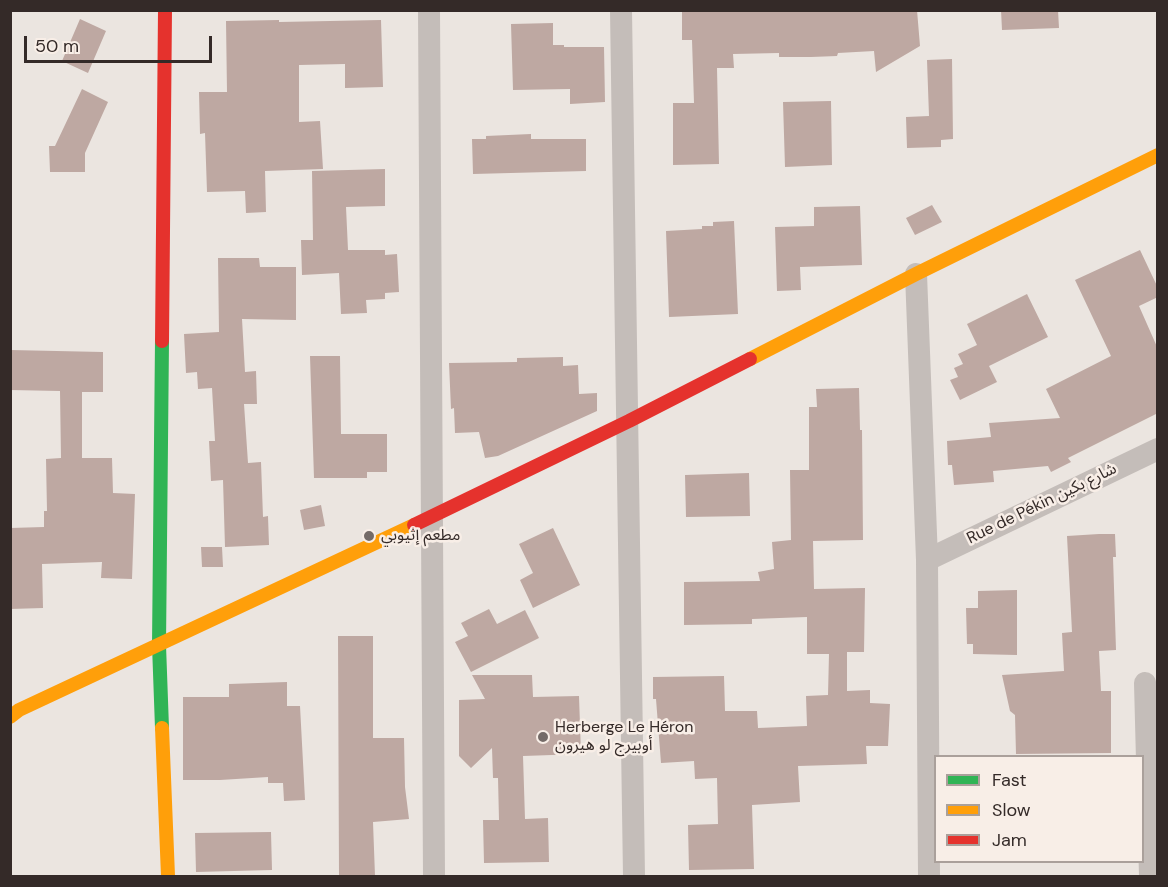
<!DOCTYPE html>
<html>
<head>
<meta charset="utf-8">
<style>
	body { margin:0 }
	#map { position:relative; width:1168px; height:887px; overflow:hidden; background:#ebe5e0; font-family:"DM Sans",sans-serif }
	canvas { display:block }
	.frame { position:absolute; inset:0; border:12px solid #342a28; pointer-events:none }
	.legend { position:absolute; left:934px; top:755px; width:210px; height:108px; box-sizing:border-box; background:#f8eee7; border:2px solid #aaa09b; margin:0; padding:8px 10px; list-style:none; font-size:18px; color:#342a28 }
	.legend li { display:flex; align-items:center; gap:12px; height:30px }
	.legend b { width:30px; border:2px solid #aaa09b }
	.scale { position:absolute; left:24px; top:36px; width:188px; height:27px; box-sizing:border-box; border:3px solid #342a28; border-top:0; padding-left:8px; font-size:18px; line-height:21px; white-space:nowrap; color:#342a28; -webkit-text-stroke:4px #f8eee7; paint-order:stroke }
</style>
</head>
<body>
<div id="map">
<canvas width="1168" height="887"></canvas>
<div class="frame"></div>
<ul class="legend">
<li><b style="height:8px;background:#30b455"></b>Fast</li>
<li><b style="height:8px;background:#ff9f0a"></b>Slow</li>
<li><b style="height:8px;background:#e5322d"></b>Jam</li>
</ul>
<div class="scale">50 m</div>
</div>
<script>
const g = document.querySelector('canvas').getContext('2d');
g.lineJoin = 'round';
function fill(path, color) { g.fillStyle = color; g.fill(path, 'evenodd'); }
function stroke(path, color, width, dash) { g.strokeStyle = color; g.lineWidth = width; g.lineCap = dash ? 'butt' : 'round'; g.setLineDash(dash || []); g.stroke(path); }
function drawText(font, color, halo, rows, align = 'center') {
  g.font = font + ' "DM Sans","Noto Sans Arabic",sans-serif'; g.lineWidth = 5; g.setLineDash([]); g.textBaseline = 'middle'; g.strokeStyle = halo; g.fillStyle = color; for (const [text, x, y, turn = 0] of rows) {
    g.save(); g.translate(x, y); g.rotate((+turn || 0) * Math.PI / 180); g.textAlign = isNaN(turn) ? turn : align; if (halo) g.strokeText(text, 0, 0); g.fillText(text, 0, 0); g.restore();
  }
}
fill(new Path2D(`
	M682,10H917L920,46L876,72L874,51L838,53L837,56L811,57H779V53L733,54L734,68H717L719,164L673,165V103H694L692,40H682Z
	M1001,10H1058L1059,28L1002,30Z
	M80,19L106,31L88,73L62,61Z
	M279,20V22L381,20L383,87L345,88V64L299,65V122L320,121L323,169L265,171L266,212L246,213L245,191L207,192L205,133L200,134L199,92H227L226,21Z
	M553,23V45H564V47H604L605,102L570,104V89L513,90L511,24Z
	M952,59L953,139L941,140V147L907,148L906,117L929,116L927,60Z
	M82,89L108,102L85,153V172H50L49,146H55Z
	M831,101L832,165L785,167L783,102Z
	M531,134V139H586V171L473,174L472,139H486V136Z
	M385,169V206L346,207L348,250H385V255L397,254L399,292L385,293V299L366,300L367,313L341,314L339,273L302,275L301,240H313L312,171Z
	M932,205L942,222L915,235L906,218Z
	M860,206L862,265L800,267L801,290L777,291L775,227L814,226V207Z
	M734,221L738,314L669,317L666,231L702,229V226H713V222Z
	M1140,250L1158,288V297L1139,306L1158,349V413L1068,458L1071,462L1051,472L1048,466L993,471L994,482L954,485L952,465H948L947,441L991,437L989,423L1060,418L1046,389L1111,356L1075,280Z
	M218,258H259L260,267H296V320L242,319L245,372L256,371L257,404H244L248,463L261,462L263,517L268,516L269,545L225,547L223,480L211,481L209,441H215L212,388L198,389L197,372L186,373L184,334L219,332Z
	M1027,294L1048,337L989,366L997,382L960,400L950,380L958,377L954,368L963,364L958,354L977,345L967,324Z
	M10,350L103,352V392H82V458H112L113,493L135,494L132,579L101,578L102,562L42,564L43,608L10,609V528L44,527V511H47L46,459L61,458L60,391L10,390Z
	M310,356H340L341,434H387V472H367V478H314Z
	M563,357V366L578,365L579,394L597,393V411L498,456L485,458L479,432L455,433L454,408L451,409L449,363L517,362V358Z
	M859,388L860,430H862L863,540L813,541L814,589L865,588L864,652H847V691L870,690V703L890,704L888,746H866L867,764L798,766L800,802L752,805L754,869L689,870L688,825L718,824L717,778L695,779L694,761L661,763L656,699H653V677L724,676L725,711H757L758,728L807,726L806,696L828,695L829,654H807V617L752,619V624L684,625V582L760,581L758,572L774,569L772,542L791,540L790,470H809V407H817L816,389Z
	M749,473L750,516L686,517L685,475Z
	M321,505L325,526L304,530L300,510Z
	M553,528L580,585L533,608L520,580L533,573L519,544Z
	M1099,534H1115L1116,557H1113L1116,650L1099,651L1101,691H1111V753L1016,754L1015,715L1010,711L1002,675L1064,671L1062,633L1072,632L1067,536Z
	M201,547H222L223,567H202Z
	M1017,590V655L973,654V644H967L966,608H978V591Z
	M489,609L497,624L525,610L539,638L471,672L455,642L468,636L461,623Z
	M338,636H373V738H404L405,787L409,819L373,822L375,876H339Z
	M472,675H532L533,697L579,696L581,754L523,756L525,819L548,818L549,862L484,863L483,820H499L498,778H493L492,748L471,768L459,756V700L485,699Z
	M287,682V706H300L305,800L284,801L283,783H268V777L220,780H183V697H229V684Z
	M271,832L272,870L196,872L195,833Z`), '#bea8a2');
stroke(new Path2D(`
	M429,10L434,876
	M621,10L634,876
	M916,274L927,560L929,876
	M927,560L1158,449
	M1145,683L1150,876`), '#c4bdb9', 22);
stroke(new Path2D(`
	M162,341L159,645L162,728`), '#30b455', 14);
stroke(new Path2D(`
	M750,359L916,274L1158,155
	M10,717L19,710L414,525
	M162,728L168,876`), '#ff9f0a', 14);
stroke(new Path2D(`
	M162,341L165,10
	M414,525L629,421L750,359`), '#e5322d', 14);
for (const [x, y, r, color] of [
	[369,536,6,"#746b68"],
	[543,737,6,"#746b68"]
]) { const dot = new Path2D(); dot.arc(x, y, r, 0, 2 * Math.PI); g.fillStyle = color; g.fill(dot); stroke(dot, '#f8eee7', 2); }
drawText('16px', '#342a28', '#f8eee7', [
	["Rue de Pékin شارع بكين",1042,504,-26]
]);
drawText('16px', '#342a28', '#f8eee7', [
	["مطعم إثيوبي",381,536],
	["Herberge Le Héron",555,728],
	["أوبيرج لو هيرون",555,746]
], 'left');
</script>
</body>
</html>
